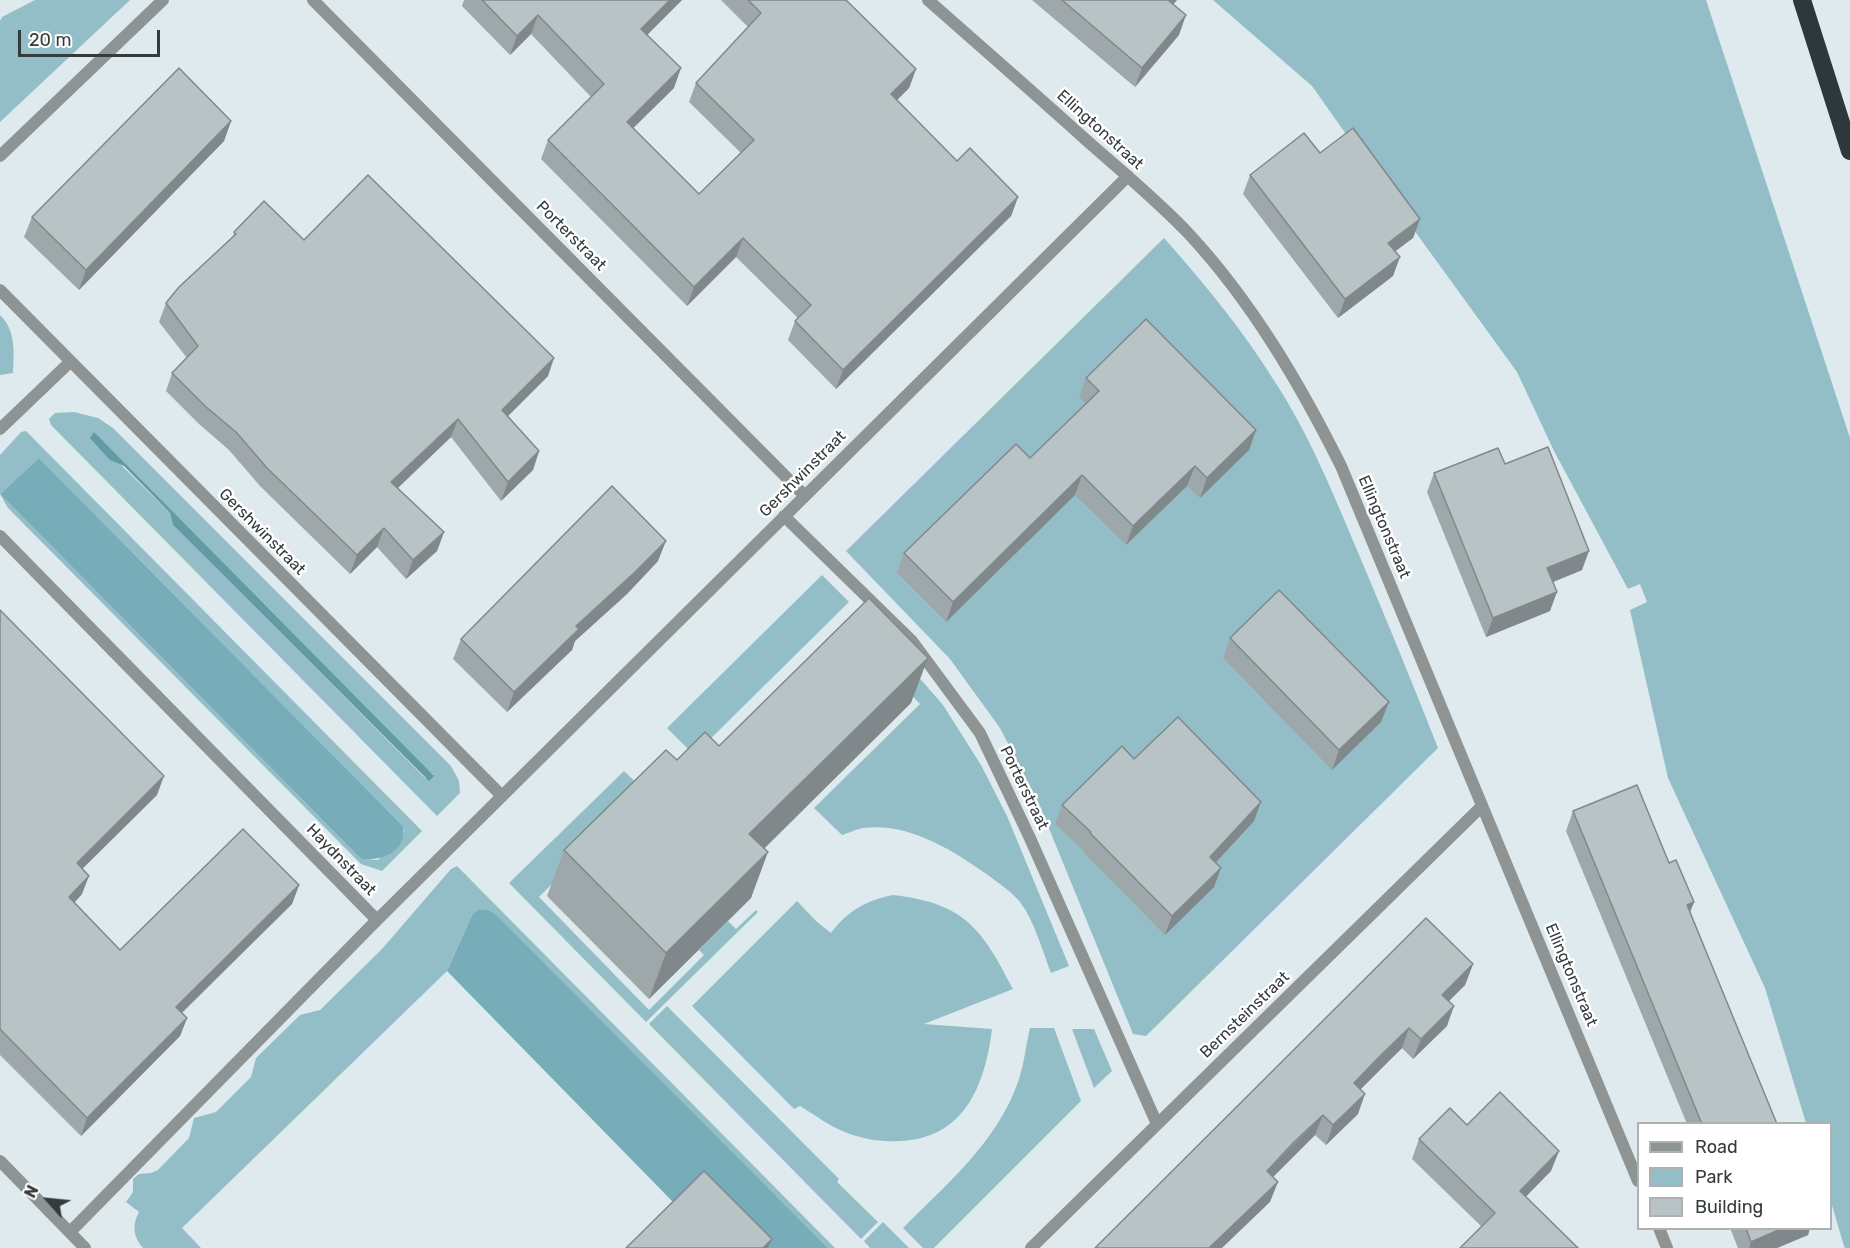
<!DOCTYPE html>
<html>
<head>
<meta charset="utf-8">
<style>
	body { margin:0 }
	#map { position:relative; width:1850px; height:1248px; overflow:hidden; background:#deeaed; font-family:Rubik,sans-serif }
	canvas { display:block }
	.legend { position:absolute; left:1637px; top:1122px; width:195px; height:108px; box-sizing:border-box; background:#fff; border:2px solid #aeb0b1; margin:0; padding:8px 10px; list-style:none; font-size:18px; color:#353a3b }
	.legend li { display:flex; align-items:center; gap:12px; height:30px }
	.legend b { width:30px; border:2px solid #aeb0b1 }
	.north { position:absolute; left:18px; top:1170px; width:60px; height:60px; -webkit-text-stroke:4px #fff; paint-order:stroke; rotate:297deg; font-size:16px; font-weight:700; line-height:24px; text-align:center; color:#353a3b }
	.north::after { content:''; display:block; margin:auto; width:21px; height:27px; background:#353a3b; clip-path:polygon(50% 0,100% 100%,50% 72%,0 100%) }
	.scale { position:absolute; left:18px; top:30px; width:142px; height:27px; box-sizing:border-box; border:3px solid #353a3b; border-top:0; padding-left:8px; font-size:18px; line-height:21px; white-space:nowrap; color:#353a3b; -webkit-text-stroke:4px #fff; paint-order:stroke }
</style>
</head>
<body>
<div id="map">
<canvas width="1850" height="1248"></canvas>
<ul class="legend">
<li><b style="height:8px;background:#8e9394"></b>Road</li>
<li><b style="height:16px;background:#93bec8"></b>Park</li>
<li><b style="height:16px;background:#b8c3c6"></b>Building</li>
</ul>
<div class="north">N</div>
<div class="scale">20 m</div>
</div>
<script>
const g = document.querySelector('canvas').getContext('2d');
g.lineJoin = 'round';
function fill(path, color) { g.fillStyle = color; g.fill(path, 'evenodd'); }
function stroke(path, color, width, dash) { g.strokeStyle = color; g.lineWidth = width; g.lineCap = dash ? 'butt' : 'round'; g.setLineDash(dash || []); g.stroke(path); }
function drawText(font, color, halo, rows, align = 'center') {
  g.font = font + ' Rubik,sans-serif'; g.lineWidth = 5; g.setLineDash([]); g.textBaseline = 'middle'; g.strokeStyle = halo; g.fillStyle = color; for (const [text, x, y, turn = 0] of rows) {
    g.save(); g.translate(x, y); g.rotate((+turn || 0) * Math.PI / 180); g.textAlign = isNaN(turn) ? turn : align; if (halo) g.strokeText(text, 0, 0); g.fillText(text, 0, 0); g.restore();
  }
}
fill(new Path2D(`
	M35,0H130L0,122V21L2,17Z
	M1213,0H1706L1850,438V1248H1845L1844,1246L1831,1202L1830,1124L1806,1123L1765,988L1668,778L1630,610L1647,602L1640,584L1628,589L1554,451L1517,372L1406,219L1312,86Z
	M1164,238C1204,283 1243,330 1275,382C1309,434 1333,493 1357,550C1385,616 1412,682 1438,748L1146,1036L1133,1034L1039,804L1000,728L950,659L846,551Z
	M0,315C16,330 14,353 13,373L0,375Z
	M74,412L98,418L113,428L451,766L459,781L460,793L437,816L51,425L49,419L55,413ZM94,433L429,772L434,775L425,778L173,525L170,513L119,463Z
	M26,431L422,831L382,871L361,864L8,508L0,494L361,859L378,860L404,832L403,826L39,458L0,494V455L21,432Z
	M822,575L849,602L694,755L667,728Z
	M895,650L943,705L981,765L1007,816L1069,966L1051,973C1042,950 1035,922 1020,902C1010,890 997,882 985,873C951,849 907,822 863,828C856,829 849,833 842,835L814,808L920,704L881,664Z
	M624,771L645,791L539,897L649,1010L704,955L699,950L728,921L736,929L756,910L758,912L646,1022L509,883Z
	M457,866L835,1248H828L495,915C487,909 482,907 473,913L447,971L182,1228L201,1248H143C133,1237 132,1225 139,1212L126,1202L133,1192V1179L139,1174L151,1173L158,1170L189,1138L194,1118L216,1112L251,1077L256,1058L300,1015L320,1010L382,949L451,869Z
	M893,895C965,903 982,929 1013,989L924,1024L992,1029C985,1086 964,1139 899,1141C880,1142 862,1139 845,1132C829,1126 815,1115 800,1106L794,1109L692,1006L797,901L816,921L831,933C847,911 867,900 893,895Z
	M667,1006L839,1179L837,1182L878,1222L861,1239L649,1024Z
	M1030,1028H1054L1081,1101L934,1248H923L903,1228C947,1184 997,1142 1018,1082C1024,1065 1026,1045 1030,1028Z
	M1072,1029H1094L1112,1071L1094,1088Z
	M883,1222L909,1248H870L864,1241Z`), '#93bec8');
fill(new Path2D(`
	M39,458L403,826C407,852 382,861 361,859L0,494Z
	M480,909L488,910L495,914L828,1248H718L447,971L473,913Z`), '#76adb9');
fill(new Path2D(`
	M94,432L434,776L429,781L173,525L170,513L124,466L110,460L90,438Z`), '#649aa6');
stroke(new Path2D(`
	M313,0L805,496
	M928,0C980,46 1033,92 1085,139C1120,170 1157,200 1189,234C1252,302 1300,384 1341,466L1638,1181
	M0,156L163,0
	M0,290L502,796
	M0,429L70,362
	M784,516L912,641L980,733L1029,836L1157,1124
	M0,536L377,920L70,1232
	M377,920L1128,176
	M0,1161L85,1248
	M1659,1228L1667,1248
	M1031,1248L1482,806`), '#8e9394', 12);
stroke(new Path2D(`
	M1802,0L1850,151`), '#2e3739', 18);
fill(new Path2D(`
	M464,0H682L647,35L674,88L633,128L699,194L741,153L689,102L696,83L748,27L721,0H846L916,69L909,88L897,100L957,161L1018,197L1011,216L836,389L788,340L795,321L798,318L736,257L687,306L541,159L548,140L591,97L531,34L510,55L462,6Z
	M1032,0H1177L1173,4L1179,35L1135,87Z
	M231,121L224,141L79,290L24,237L32,217Z
	M1320,153L1420,219L1413,238L1395,251L1393,276L1338,318L1243,194L1250,175Z
	M234,232L304,240L548,376L507,417L539,451L533,470L501,501L451,437L398,488L444,532L437,551L406,579L377,547L350,574L260,486L229,450L199,424L166,391L172,373L187,358L159,322L166,303L233,237Z
	M1086,378L1256,430L1249,450L1200,498L1187,486L1126,545L1075,495L946,622L897,573L904,553L1030,458L1086,404L1079,397Z
	M1505,464L1582,570L1553,582L1550,611L1486,637L1427,492L1434,473Z
	M658,561L627,594L575,641L572,650L507,712L453,659L461,639Z
	M0,610L157,795L82,869V894L74,903L120,950L299,885L292,904L182,1013L187,1018L180,1036L81,1136L0,1055Z
	M1230,638L1389,702L1381,722L1332,770L1223,658Z
	M911,703L764,849L751,898L649,999L547,896L564,850L719,746Z
	M1062,805L1254,821L1216,863L1221,868L1214,887L1165,935L1083,852L1084,851L1055,824Z
	M1573,811L1669,863L1694,902L1690,912L1777,1124H1687L1566,831Z
	M1473,964L1465,985L1449,1001L1447,1026L1413,1059L1402,1048L1374,1075L1360,1089L1358,1114L1326,1145L1315,1135L1273,1177L1270,1202L1095,1248Z
	M1419,1139L1551,1171L1481,1226L1412,1159Z
	M1730,1228H1810L1808,1235L1777,1248H1738Z`), '#9ea8aa');
fill(new Path2D(`
	M670,0H682L634,48L641,29Z
	M1168,0H1177L1161,19Z
	M538,15L531,34L510,55L517,36Z
	M1186,15L1179,35L1135,87L1142,68Z
	M681,68L674,88L620,141L627,122Z
	M916,69L909,88L884,113L891,94Z
	M231,121L224,141L79,290L86,270Z
	M1018,197L1011,216L836,389L843,370Z
	M1420,219L1413,238L1381,262L1388,243Z
	M743,238L736,257L687,306L694,287Z
	M1400,257L1393,276L1338,318L1345,299Z
	M554,358L548,376L495,429L502,410Z
	M458,419L451,437L384,501L391,482Z
	M1256,430L1249,450L1200,498L1207,478Z
	M539,451L533,470L501,501L508,482Z
	M1195,466L1187,486L1126,545L1133,526Z
	M1082,475L1075,495L946,622L953,602Z
	M384,528L377,547L350,574L357,555Z
	M444,532L437,551L406,579L413,560Z
	M666,541L658,561L627,594L575,641L572,650L507,712L514,692L576,626Z
	M1589,551L1582,570L1541,587L1547,568Z
	M1557,592L1550,611L1486,637L1493,618Z
	M928,658L911,703L732,880L749,834Z
	M1389,702L1381,722L1332,770L1339,750Z
	M164,776L157,795L70,881L77,863Z
	M1261,802L1254,821L1203,876L1210,857Z
	M768,852L751,898L649,999L666,953Z
	M1221,868L1214,887L1165,935L1172,916Z
	M89,876L82,894L62,916L69,897Z
	M299,885L292,904L169,1025L176,1007Z
	M1694,902L1686,922L1687,905Z
	M1473,964L1465,985L1435,1015L1442,995Z
	M1454,1006L1447,1026L1413,1059L1421,1039Z
	M187,1018L180,1036L81,1136L87,1118Z
	M1409,1028L1402,1048L1347,1103L1354,1083Z
	M1365,1094L1358,1114L1326,1145L1333,1125Z
	M1323,1115L1315,1135L1259,1191L1267,1171Z
	M1559,1151L1551,1171L1513,1210L1520,1191Z
	M1278,1182L1270,1202L1222,1248H1209Z
	M1783,1228H1810L1808,1235L1777,1248H1749L1751,1242Z
	M772,1239L768,1248H763Z`), '#81888b');
const building = new Path2D(`
	M482,0H670L641,29L681,68L627,122L699,194L754,140L696,83L761,13L748,0H846L916,69L891,94L957,161L970,148L1018,197L843,370L795,321L811,305L743,238L694,287L548,140L604,84L538,15L517,36Z
	M1062,0H1168L1186,15L1142,68Z
	M179,68L231,121L86,270L32,217Z
	M1353,128L1420,219L1388,243L1400,257L1345,299L1250,175L1304,133L1320,153Z
	M368,175L554,358L502,410L539,451L508,482L458,419L391,482L444,532L413,560L384,528L357,555L267,468L236,432L205,406L172,373L198,346L166,303L179,287L236,234L234,232L264,201L304,240Z
	M1146,319L1256,430L1207,478L1195,466L1133,526L1082,475L953,602L904,553L1016,444L1030,458L1099,391L1086,378Z
	M1548,447L1589,551L1547,568L1557,592L1493,618L1434,473L1498,448L1505,464Z
	M612,486L666,541L634,573L576,626L579,629L514,692L461,639Z
	M1279,590L1389,702L1339,750L1230,638Z
	M869,598L928,658L749,834L768,852L666,953L564,850L666,750L677,760L705,732L719,746Z
	M0,610L164,776L77,863L89,876L69,897L120,950L243,829L299,885L176,1007L187,1018L87,1118L0,1029Z
	M1178,717L1261,802L1210,857L1221,868L1172,916L1090,833L1091,832L1062,805L1122,746L1134,759Z
	M1637,785L1669,863L1676,860L1694,902L1687,905L1777,1124H1702L1573,811Z
	M1426,918L1473,964L1442,995L1454,1006L1421,1039L1409,1028L1381,1055L1354,1083L1365,1094L1333,1125L1323,1115L1294,1142L1267,1171L1278,1182L1209,1248H1095Z
	M1500,1092L1559,1151L1520,1191L1578,1248H1460L1495,1213L1419,1139L1450,1108L1467,1125Z
	M704,1171L772,1239L763,1248H626Z
	M1746,1228H1783L1751,1242Z`);
fill(building, '#b8c3c6');
stroke(building, '#81888b', 1.5);
drawText('16px', '#353a3b', '#fff', [
	["Ellingtonstraat",1100,130,42],
	["Porterstraat",571,236,45],
	["Gershwinstraat",803,474,-45],
	["Ellingtonstraat",1384,527,67],
	["Gershwinstraat",262,532,45],
	["Porterstraat",1024,788,64],
	["Haydnstraat",341,860,46],
	["Ellingtonstraat",1571,975,67],
	["Bernsteinstraat",1245,1015,-44]
]);
</script>
</body>
</html>
